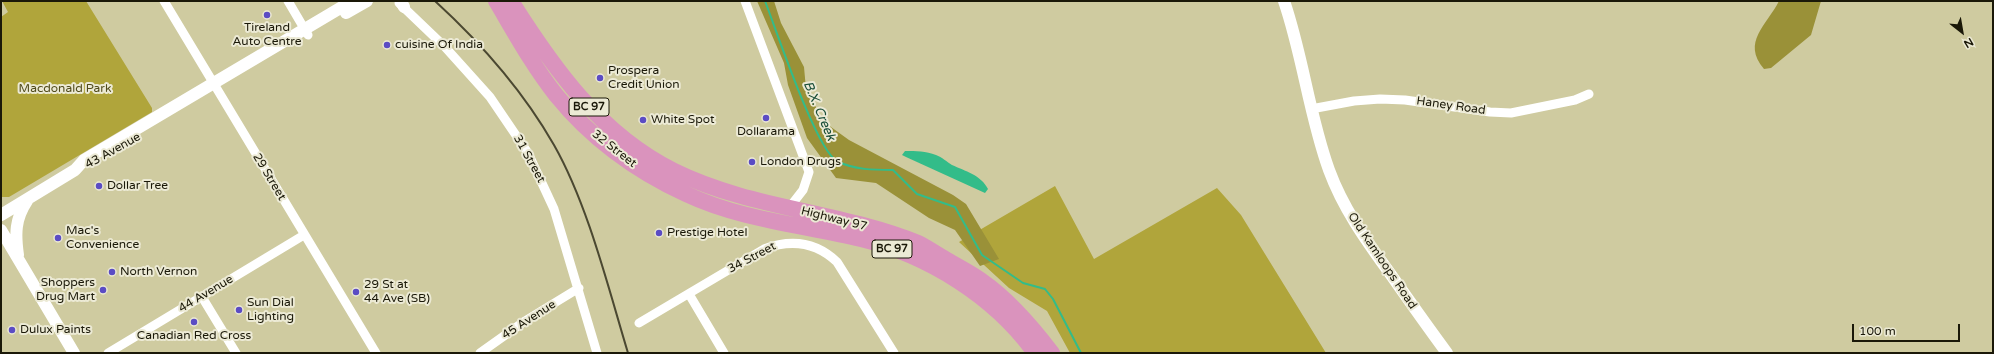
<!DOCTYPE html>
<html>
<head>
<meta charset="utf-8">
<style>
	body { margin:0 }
	#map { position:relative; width:1994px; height:354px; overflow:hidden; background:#cfcba0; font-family:"Varela Round",sans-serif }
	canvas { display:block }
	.frame { position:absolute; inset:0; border:2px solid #1a1808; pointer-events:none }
	.north { position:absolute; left:1942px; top:12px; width:40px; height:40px; -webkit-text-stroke:3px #ecead5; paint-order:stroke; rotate:149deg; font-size:11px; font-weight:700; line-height:16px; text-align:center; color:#1a1808 }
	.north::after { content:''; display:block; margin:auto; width:14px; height:18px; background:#1a1808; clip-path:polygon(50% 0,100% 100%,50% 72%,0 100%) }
	.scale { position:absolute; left:1852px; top:324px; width:108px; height:18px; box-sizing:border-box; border:2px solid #1a1808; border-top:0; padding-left:5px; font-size:12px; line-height:14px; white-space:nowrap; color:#1a1808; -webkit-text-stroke:3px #ecead5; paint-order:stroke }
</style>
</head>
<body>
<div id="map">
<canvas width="1994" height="354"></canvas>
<div class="frame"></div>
<div class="north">N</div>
<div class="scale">100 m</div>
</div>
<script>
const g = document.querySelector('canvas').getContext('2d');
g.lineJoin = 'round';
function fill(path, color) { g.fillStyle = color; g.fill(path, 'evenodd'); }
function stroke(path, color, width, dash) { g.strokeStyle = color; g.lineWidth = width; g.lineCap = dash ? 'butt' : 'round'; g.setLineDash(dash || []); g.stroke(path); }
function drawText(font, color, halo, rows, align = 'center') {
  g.font = font + ' "Varela Round",sans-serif'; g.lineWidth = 4; g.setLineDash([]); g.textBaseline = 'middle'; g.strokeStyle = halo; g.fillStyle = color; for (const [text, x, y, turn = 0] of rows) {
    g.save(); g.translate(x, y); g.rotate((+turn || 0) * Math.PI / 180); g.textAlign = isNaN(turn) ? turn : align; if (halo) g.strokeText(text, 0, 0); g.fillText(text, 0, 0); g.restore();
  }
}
fill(new Path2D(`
	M2,1H86L152,108V112L9,197H1V17L8,12Z
	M1055,186L1094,259L1217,188L1241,215L1326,353H1070L1047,311L1009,288L959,242Z`), '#b0a53b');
fill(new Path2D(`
	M757,1H774L781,23L804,67L806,89L824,122L849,140L953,195L966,204L999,259L980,266L955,230L929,218L876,183L836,178L807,138L788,85L784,63Z
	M1779,1H1821L1811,35L1771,68L1764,69C1741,42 1767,25 1779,1Z`), '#9a9138');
fill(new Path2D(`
	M905,151C916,151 926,151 936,155C942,157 947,162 952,165C965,171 981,175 988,189L985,193L906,157L902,155Z`), '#33bc89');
stroke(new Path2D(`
	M765,1C776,29 816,150 837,161C854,170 875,170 893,170L917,194L955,207L982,255L1023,283L1045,289L1053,299L1081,353`), '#33bc89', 2);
stroke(new Path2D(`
	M164,1L376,353
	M288,1L308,35
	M745,1L809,172L803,190L789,208
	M399,3L445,47L490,97L528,153L554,209L597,353
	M1311,109L1354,101L1380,99L1405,100L1490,112L1511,113L1575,100L1589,94
	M689,294L724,353
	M202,297L236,353
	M639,323L764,249C791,239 816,242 837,262L894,353
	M108,353L304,235
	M480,353L525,321L579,288`), '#fff', 9);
stroke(new Path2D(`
	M401,1L404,7
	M1284,1C1303,56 1309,115 1329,170C1343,208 1365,239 1389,272C1408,299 1427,326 1447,353
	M346,13L367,1
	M1,215L75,170L84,160L352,1
	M1,230L74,353
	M18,255C15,234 15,219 27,201`), '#fff', 12);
stroke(new Path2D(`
	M496,1C515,33 533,66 556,95C590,137 636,171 686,194C741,220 803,225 861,239C928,255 995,297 1035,353
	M511,1C554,69 600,134 674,171C751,209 839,211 918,243C928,248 938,255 947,260C959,267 971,273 982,281C1008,299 1033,328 1052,353`), '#da93bd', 16);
stroke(new Path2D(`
	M435,1C482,44 522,89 554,145C588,205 608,287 628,353`), '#4b4831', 2);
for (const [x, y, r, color] of [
	[267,15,4,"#5b4cc4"],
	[387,45,4,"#5b4cc4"],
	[600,78,4,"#5b4cc4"],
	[766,118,4,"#5b4cc4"],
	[643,120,4,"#5b4cc4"],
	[752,162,4,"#5b4cc4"],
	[99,186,4,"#5b4cc4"],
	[659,233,4,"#5b4cc4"],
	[58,238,4,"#5b4cc4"],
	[112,272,4,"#5b4cc4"],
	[103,290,4,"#5b4cc4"],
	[356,292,4,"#5b4cc4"],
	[239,310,4,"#5b4cc4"],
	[194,322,4,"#5b4cc4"],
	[12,330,4,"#5b4cc4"]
]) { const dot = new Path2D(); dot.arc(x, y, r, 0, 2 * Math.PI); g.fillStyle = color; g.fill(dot); stroke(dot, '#ecead5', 1.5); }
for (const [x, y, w] of [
	[589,107,40],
	[892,249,40]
]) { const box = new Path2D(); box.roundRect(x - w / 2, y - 9, w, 18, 3); g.fillStyle = '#ecead5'; g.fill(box); stroke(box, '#1a1808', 1); }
drawText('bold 11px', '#1a1808', null, [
	["BC 97",589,107],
	["BC 97",892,249]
]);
drawText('12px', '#1a1808', '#ecead5', [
	["Tireland",267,28,"center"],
	["Auto Centre",267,42,"center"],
	["cuisine Of India",395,45],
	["Prospera",608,71],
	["Credit Union",608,85],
	["White Spot",651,120],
	["Dollarama",766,132,"center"],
	["London Drugs",760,162],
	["Dollar Tree",107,186],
	["Mac's",66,231],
	["Convenience",66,245],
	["Prestige Hotel",667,233],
	["North Vernon",120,272],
	["Shoppers",95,283,"right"],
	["Drug Mart",95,297,"right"],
	["29 St at",364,285],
	["44 Ave (SB)",364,299],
	["Sun Dial",247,303],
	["Lighting",247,317],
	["Dulux Paints",20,330],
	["Canadian Red Cross",194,336,"center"]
], 'left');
drawText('12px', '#504b1c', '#ecead5', [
	["Macdonald Park",65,89]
]);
drawText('12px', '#1a1808', '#ecead5', [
	["Haney Road",1451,106,8],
	["32 Street",614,149,38],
	["43 Avenue",113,151,-29],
	["31 Street",529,159,61],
	["29 Street",269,177,59],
	["Highway 97",834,219,14],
	["34 Street",752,258,-28],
	["Old Kamloops Road",1382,261,56],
	["44 Avenue",206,294,-31],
	["45 Avenue",529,320,-33]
]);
drawText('italic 13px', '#184d38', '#ecead5', [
	["B.X. Creek",819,111,67]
]);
</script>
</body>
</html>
